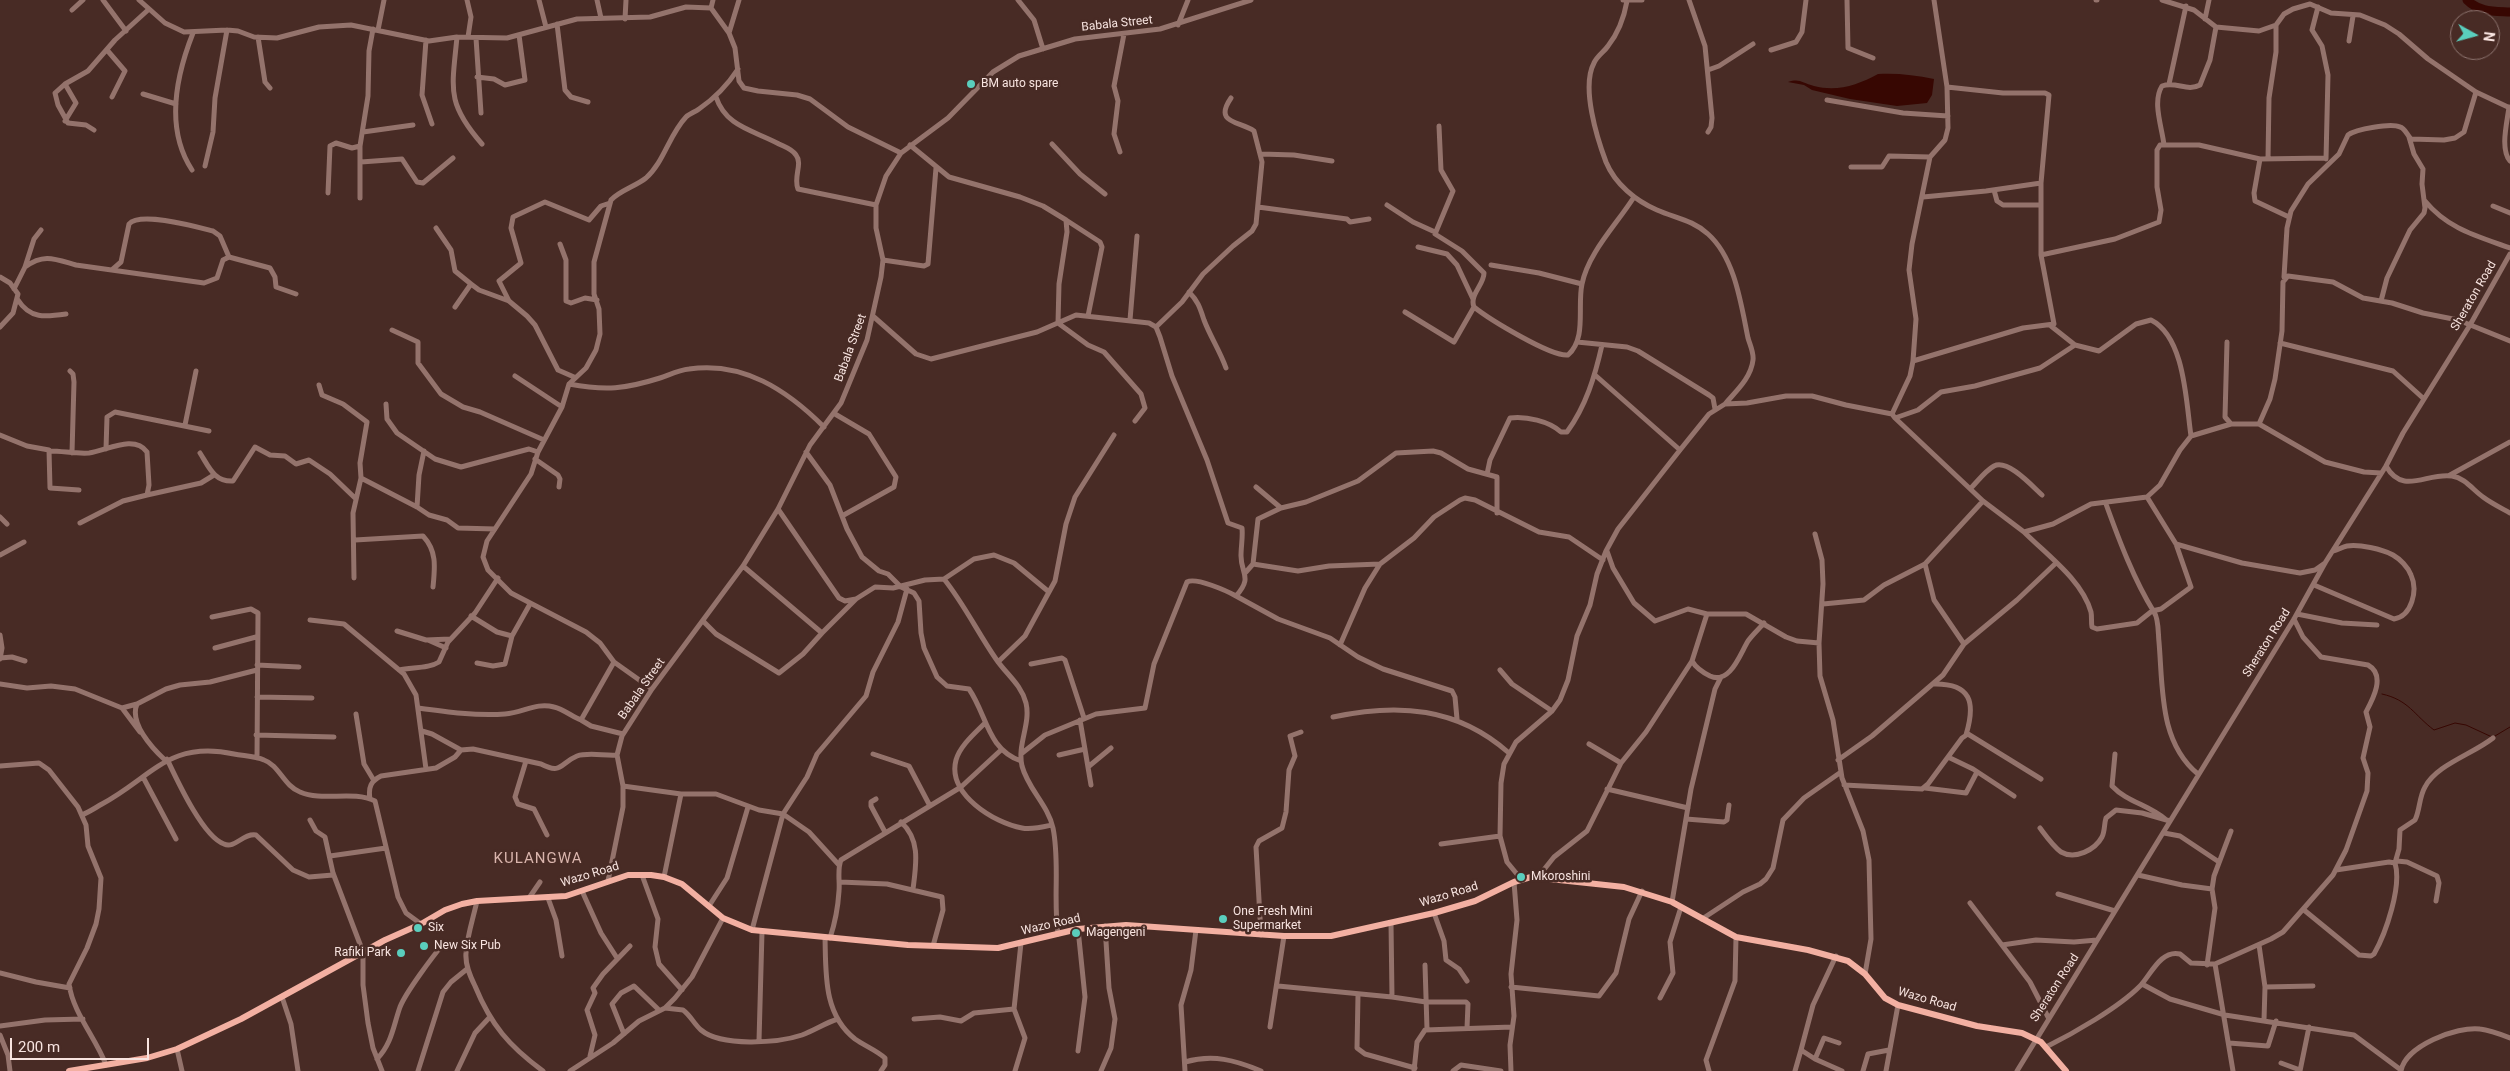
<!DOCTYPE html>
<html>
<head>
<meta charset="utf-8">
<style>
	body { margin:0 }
	#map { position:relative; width:2510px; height:1071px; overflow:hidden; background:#482b25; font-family:Roboto,sans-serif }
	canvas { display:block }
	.north { position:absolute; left:2450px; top:10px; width:50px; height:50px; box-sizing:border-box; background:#482b25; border:1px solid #8e7570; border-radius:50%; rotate:97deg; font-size:14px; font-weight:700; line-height:20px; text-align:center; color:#f8e4e0 }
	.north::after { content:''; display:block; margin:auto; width:18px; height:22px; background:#5acebd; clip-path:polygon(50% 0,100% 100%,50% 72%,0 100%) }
	.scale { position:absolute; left:10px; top:1038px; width:139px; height:22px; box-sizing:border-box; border:2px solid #f8e4e0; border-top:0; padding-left:6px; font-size:15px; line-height:18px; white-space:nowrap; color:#f8e4e0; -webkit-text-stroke:4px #482b25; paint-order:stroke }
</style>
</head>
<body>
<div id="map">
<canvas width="2510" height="1071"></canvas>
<div class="north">N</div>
<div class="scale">200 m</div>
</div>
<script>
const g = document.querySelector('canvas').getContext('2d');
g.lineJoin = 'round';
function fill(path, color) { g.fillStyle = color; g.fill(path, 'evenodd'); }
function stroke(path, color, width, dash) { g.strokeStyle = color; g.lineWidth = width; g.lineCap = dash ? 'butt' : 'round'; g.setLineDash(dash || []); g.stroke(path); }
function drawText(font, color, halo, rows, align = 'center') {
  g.font = font + ' Roboto,sans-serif'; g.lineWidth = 5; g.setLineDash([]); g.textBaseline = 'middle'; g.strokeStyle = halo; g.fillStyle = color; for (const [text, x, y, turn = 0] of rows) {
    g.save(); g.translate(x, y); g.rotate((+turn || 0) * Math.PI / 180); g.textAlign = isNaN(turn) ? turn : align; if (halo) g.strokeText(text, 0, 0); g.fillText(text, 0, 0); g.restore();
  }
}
fill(new Path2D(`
	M1878,74C1897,73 1915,75 1934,79L1932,95L1927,103L1897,106L1850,99L1812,90L1804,85L1788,82C1800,78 1802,83 1814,86C1837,92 1858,85 1878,74Z`), '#370702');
stroke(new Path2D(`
	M2382,694C2409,700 2414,715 2434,730L2455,723L2466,725L2492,737
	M2495,736L2510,727`), '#370702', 1);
stroke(new Path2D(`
	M2467,0C2479,12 2494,11 2510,12`), '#370702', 9);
stroke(new Path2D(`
	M103,0L126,31
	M139,0L165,23L184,32L227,30L238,31L254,37L277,38L319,27L351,25L429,41L457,37L507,38L577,19L650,17L686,7L711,8L729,33L735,48L739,81L744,88L758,91L797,95L810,99L848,127L901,153
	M467,0L471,17L468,37
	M539,0L546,27
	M597,0L601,18
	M1018,0L1034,20L1043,49
	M1623,0H1642
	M1689,0L1705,46L1712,118L1711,127L1708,132
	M1847,0L1848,48L1873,58
	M1934,0L1947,87L1948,128L1945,140L1930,157L1912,244L1909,270L1916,319L1913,361L1910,376L1892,414L1895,418L1983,501L2024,532L2053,524L2091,504L2147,497L2160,485L2180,450L2191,436L2231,424H2259L2325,462L2364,472L2381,473
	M2096,0H2097
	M2162,0L2194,10L2216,27L2259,31L2276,25L2284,14L2293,9L2310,4L2331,13L2360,15L2385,25L2399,34L2428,59L2476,92L2510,108
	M1627,1C1624,18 1619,32 1608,46C1604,52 1597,56 1594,63C1581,87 1597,138 1606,162C1615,184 1636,201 1657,210C1675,218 1693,220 1708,234C1735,258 1741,304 1748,338C1750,345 1754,353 1753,360C1751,378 1736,391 1725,404
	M2318,7L2312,30L2322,46L2328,75L2326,159
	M711,8L713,0
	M72,10L83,0
	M625,19L626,0
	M2205,19L2209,0
	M557,24L565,90L571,97L588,102
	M1178,25L1188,0
	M378,30L384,0
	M729,33L739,0
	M258,37L265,82L270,88
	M457,37C452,89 446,103 482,144
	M476,38L481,113
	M426,40L422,95L432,124
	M2349,41L2353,16
	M107,50L125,71L112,97
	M1771,50L1796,42L1802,32L1806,0
	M1708,70L1719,66L1753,44
	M477,77L494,79L505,85L525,80L519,35
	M65,84L76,103L65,121
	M2169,84L2186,6
	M1947,87L2003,93H2045L2049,95L2041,183V255
	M143,94L176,104
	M716,97C726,127 753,130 779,144C785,147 792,149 796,155C803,164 793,177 798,189L876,205
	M1827,100L1903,113L1948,116
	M2509,107C2507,123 2500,149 2510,161
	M1439,126L1441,170L1453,191L1435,234L1462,251L1484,273C1484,285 1469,295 1474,307C1489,319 1551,357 1568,355C1587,338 1577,307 1582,284C1588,253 1617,224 1634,197
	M94,130L86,125L68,123L58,105L55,93L65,84L88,71L115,40L148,10
	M363,132L413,125
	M1052,144L1080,174L1105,194
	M910,145L949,177L1020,197L1043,206L1066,220L1067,232L1059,284L1058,323L1088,345L1104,352L1141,394L1145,408L1135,421
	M2164,145C2162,127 2152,102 2162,86C2176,81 2187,92 2200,85L2210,60L2216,27
	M1120,152L1114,134L1118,101L1114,86L1124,34
	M1261,154L1294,155L1332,161
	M2260,159L2254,193L2255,201L2289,217
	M2268,159L2269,98L2276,52V25
	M361,162L402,159L417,182L423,183L453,158
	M205,166L213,132L215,98L227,30
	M1851,167H1882L1889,156L1930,157
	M192,170C165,129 176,76 193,33
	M1994,190L1997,201L2003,205H2040
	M328,193L330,146L336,143L352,148L360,146
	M1923,197L1986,191L2041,183
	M360,198V146L368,96L369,51L373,29
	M2425,201C2448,229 2477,236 2510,248
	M1387,205L1413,222L1435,232
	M2493,206L2510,213
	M1258,207L1347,219L1350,222L1369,219
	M1066,220L1100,242L1102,247L1088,316
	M436,228L451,250L455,271L471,284
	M560,244L566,260V301L571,303L585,298L597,300
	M1418,247L1447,254L1457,265L1473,299
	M883,260L924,266L928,264L936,168
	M1491,265L1539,273L1582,284
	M25,267C44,253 55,259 76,265L204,283L217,278L223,260L229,257L270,268L275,277L276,287L296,294
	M113,269L121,262L129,224C140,211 197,227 213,231L220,236L229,257
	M0,277L10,283L18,294L13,313L0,327
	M2284,277L2287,228L2291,211L2308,184L2339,154L2348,135C2356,129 2391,123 2400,127C2405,128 2407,135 2411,139L2444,140L2455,138L2464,132L2476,92
	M14,289L25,267L34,239L41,230
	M1189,292C1198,301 1200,308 1204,320C1210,336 1220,351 1226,368
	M18,300C30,319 45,317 66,314
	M509,301L499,281L521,263L511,228L513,217L545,202L589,220L601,206L610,203
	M2381,301L2387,278L2410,230L2424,213L2425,208L2422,184L2423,169L2414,154L2409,137
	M455,307L471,284L479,290L509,301L527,316L535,325L558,370L574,377
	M1405,312L1454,342L1474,307
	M874,317L916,354L931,359L1037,332L1076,315L1149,323L1156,327L1160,337L1172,376L1207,460L1228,523L1242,528C1243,537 1241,546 1241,556C1241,574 1253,577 1236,596C1227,591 1196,577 1187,582L1154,664L1145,708L1096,714L1045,735L1021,754
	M1130,320L1137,236
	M2051,326L2075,345L2099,351L2136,324L2151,320C2185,337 2186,402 2191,436
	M1156,327L1182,302L1203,274L1233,246L1252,231L1256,224L1262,162L1254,131C1240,121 1213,124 1231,98
	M392,330L418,342V363L441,394L463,407L480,412L544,440
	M1577,342L1627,347L1638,351L1709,395L1713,398L1715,409
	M2227,342L2225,417L2231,424
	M2280,343L2393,371L2424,399
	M1913,361L2023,328L2054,324L2041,255L2115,239L2159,222L2161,210L2157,187V150L2160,145H2199L2260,159L2326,158
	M70,371L73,374L74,382L72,453
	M1595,375L1680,450
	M515,376L562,407
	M569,384C606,391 625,389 660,378C669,375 679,370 689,369C743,361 787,390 824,427
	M319,385L322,395L343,404L367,422L360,463L361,478L353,513L354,578
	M386,404L387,419L397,433L435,459L461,467L529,449L538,452
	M835,414L869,434L896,477L894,487L842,516
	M1895,418L1918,410L1941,392L1975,386L2040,368L2075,345
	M2259,424L2270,399L2275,379L2282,331L2283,282L2288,276L2333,282L2363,298L2392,303L2423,313L2458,320L2510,341
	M185,425L196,371
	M0,435L27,446L49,450L50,488L79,490
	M106,449L107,417L115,412L209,431
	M50,451C63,451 76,454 89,453C106,451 134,434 147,452L149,485L147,495L123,501L80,523
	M806,452L830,485L847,529L862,557L879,571L888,574L901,587L914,593L919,601L921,633L924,648L937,677L947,686L969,689C987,715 987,749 1021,761
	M200,453C209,467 214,482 233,481L255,447L270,455L285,456L296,464L309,460L330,474L355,498
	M535,459L558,475L560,479L559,487
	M2386,466C2403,496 2427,472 2452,476C2465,478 2473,490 2483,497C2491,503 2501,508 2510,513
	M1487,474L1490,460L1510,418C1526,416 1549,421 1561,432H1567C1586,406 1595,376 1602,345
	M2450,475L2510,442
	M361,478L417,507L429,515L447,520L458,528L495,529
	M1256,487L1281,508
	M1971,488C1978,481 1985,471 1994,466C2008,459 2032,486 2042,495
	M147,495L201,483L214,475
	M2106,504C2119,540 2134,580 2154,612C2159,619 2158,634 2159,642C2163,688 2159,742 2198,774
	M417,507L419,475L424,451
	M778,509L839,598L845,601L856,599L875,587L893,588L925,580L944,579L974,559L994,555L1014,563L1049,592
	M0,517L7,524
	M2024,532C2047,555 2082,580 2091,612C2092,617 2091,622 2092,627L2097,629L2137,623L2152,611L2161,609L2191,587L2176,544L2147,497
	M1815,534L1822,560L1823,584L1819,643L1820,676L1833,720L1842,778L1863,831L1869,860L1871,939L1865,974
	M355,540L423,536C437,551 435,567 433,587
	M2176,544L2242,563L2300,573L2315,570L2325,563
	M1607,551L1613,568L1634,603L1655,621L1688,609L1707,614H1746L1786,637L1797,641L1819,643
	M0,555L24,542
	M1253,564L1258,519L1281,508L1306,502L1358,481L1396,453L1433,451L1441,453L1468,469L1497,477V513
	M1925,564L1934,600L1964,644
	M743,566L822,633L856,599
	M1246,572L1253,564L1298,571L1329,566L1380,564
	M944,579C964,604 978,633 996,659C1006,674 1021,684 1026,703C1031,724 1017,744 1022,766C1028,789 1048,805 1053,828C1060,862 1053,899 1058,934
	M2314,585L2394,619C2412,616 2418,590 2411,575C2408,567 2400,559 2393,555C2382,549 2359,544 2347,546C2342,547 2338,550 2333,551
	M1236,596L1278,619L1330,638L1358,657L1383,669L1452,691L1455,697L1457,719
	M1823,604L1864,600L1884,585L1925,564L1983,501
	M2297,614L2342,623L2377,625
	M471,616L497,632L512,636
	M212,617L251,609L258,613L257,758
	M310,620L344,624L404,674L416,695L426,769
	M703,621L716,634L779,673L803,654L822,633
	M397,631L426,640L450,639
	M0,635L2,648L0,659
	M428,640L446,648
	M1340,645L1365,588L1380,564L1414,538L1434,517L1460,500L1465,498L1475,500L1539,532L1569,537L1603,560
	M215,648L256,637
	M0,658L12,657L25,661
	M1692,661C1696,668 1702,672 1710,676C1730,685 1740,654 1748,641C1753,634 1759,629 1764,623
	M998,662L1025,636L1055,581L1066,524L1075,497L1114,435
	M477,663L493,666L505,664L512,636L530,604
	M1031,664L1062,658L1065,660L1084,718
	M257,665L299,667
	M399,670C412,667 428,669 439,662L448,642L475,613L498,578
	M1500,670L1512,684L1552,711
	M0,684L27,688L51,686L75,689L122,708L140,732
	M1933,684C1971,683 1976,702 1966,735
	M652,689L614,662L600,643L586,632L511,593L488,570L483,557L487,541L531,474L538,452L562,407L569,384L586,368L596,350L600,334L599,309L594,294V262L611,200C619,191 636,186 646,178C664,162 669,135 686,117C689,114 695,112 699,109C715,98 727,86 738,69
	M257,697L312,698
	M122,708L137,704
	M418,708C447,712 476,716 505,714C523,713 536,702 554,707C563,709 573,717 581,720L614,662
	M356,714L364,764L373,779
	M1333,717C1398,703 1457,707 1509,753
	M581,720L591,726L623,734
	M1080,720L1091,785
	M984,724C974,734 960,746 956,760C947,794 994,823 1022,828C1031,830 1043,827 1052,825
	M422,731L432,734L461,750
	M256,735L334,737
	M1589,744L1621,763
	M873,754L909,766L930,806
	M2115,754L2112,786C2127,802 2149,805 2165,819
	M1059,755L1085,749
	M1948,757L1973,769L2014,796
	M167,759C177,780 203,837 224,844C235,849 243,833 256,835L293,870L309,877L333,875
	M165,760C152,748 129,723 137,704L166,689L180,685L210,682L257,670
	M1838,760L1872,736L1943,675L1964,644L2017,600L2056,563
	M526,761L515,797L518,804L534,809L547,835
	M0,766L39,763L49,770L78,807L86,825L88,846L101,878L99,909L96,924L87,948L69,984C73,1013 96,1038 106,1065
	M1088,767L1111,748
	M143,777L176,839
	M1844,785L1922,789L1928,784L1962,738L1968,734L2041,779
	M623,786L681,794H716L759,810L783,814L809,832L839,865
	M1925,788L1966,793L1977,772
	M1607,789L1688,808
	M370,799C368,787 371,781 381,776L436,768L455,757L461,750L473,749L541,764C562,775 560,763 577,756C588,752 605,756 617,755
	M876,799L871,802V806L885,832
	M82,815C89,812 95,808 102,804C152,777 169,740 234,754C244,756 255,756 264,760C279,765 284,786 300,792C323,802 352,790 375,801L398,897L406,913L421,924
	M1686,819L1724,822L1727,820L1729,805
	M310,820L316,831L325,837L333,873L363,952V985L368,1023L373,1048L382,1071
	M901,822C921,840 916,865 913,889
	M2040,828C2046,836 2053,846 2061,852C2075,860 2095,850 2102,837C2105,831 2104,824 2106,818L2116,810L2142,813L2170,821
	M2164,833L2180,836L2219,862
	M1441,844L1500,836
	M330,856L386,848
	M2397,861L2407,862L2437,876L2439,883L2436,901
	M2395,863L2399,849L2400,830L2415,820C2420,810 2419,797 2425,787C2436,765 2473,754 2493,738
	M642,875L658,919L655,947L659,964L682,990
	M2138,875L2182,885L2212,889
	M664,877L681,794
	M1538,877L1554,857L1587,831L1621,763L1646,732L1692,661L1707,614
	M1521,879L1507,862L1500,836L1501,783L1504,764L1516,742L1552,711L1560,700L1568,680L1577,636L1590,605L1597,574L1606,551L1618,529L1680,450L1709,414L1725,404L1747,403L1786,396H1812L1846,405L1892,414
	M608,881L623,807V786L617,755L622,736L652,689L743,566L778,509L810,445L841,403L867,340L881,277L883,260L876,228V205L886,176L901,153L948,118L993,72L1019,56L1075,39L1160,29L1251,0
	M840,882L887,884L942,897L943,910L933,946
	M582,891L601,933L617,958
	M2058,894L2115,911
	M529,898L540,882
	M548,898L556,920L562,956
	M477,901C473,919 467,936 466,953C465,965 470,976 475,986C491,1025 509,1046 543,1071
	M1672,902L1691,789L1715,689L1721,677
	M1970,903L2030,982L2048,1017
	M709,906L727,878L748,807
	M2304,910L2359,955L2371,956L2374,954C2386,933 2402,886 2395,863L2389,862L2336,870
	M1434,913L1444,941L1446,960L1459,969L1467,981
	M1702,919L1743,892L1760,884L1766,879L1773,868L1783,820L1804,798L1841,772
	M1391,923L1392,997L1426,1002H1466L1468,1004L1467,1028
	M1078,929L1085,997L1078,1051
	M752,930L783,814L807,777L817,754L866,696L873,672L898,622L907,589
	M1261,935L1256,847L1259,841L1282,828L1286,812L1289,770L1295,756L1290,736L1301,732
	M825,937C826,973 823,1014 855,1039C865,1046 876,1050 885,1058V1065L881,1071
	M830,938C835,923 838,907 839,891C840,882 837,869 841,860L961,787L1001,750
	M2002,945L2036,940L2074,942L2097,940
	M2259,945L2265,987L2264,1020
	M1836,956L1813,1005L1801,1050L1815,1059L1842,1071
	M2215,964L2233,1071
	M1425,965L1427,1029
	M2207,965L2215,908L2212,889L2214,876L2231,831
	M0,973L36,982L70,988
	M2142,984L2170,999L2225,1015L2354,1035L2401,1070
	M1278,986L1392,997
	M1511,987L1599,996L1616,973L1629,919L1642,891
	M2265,987L2313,986
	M1358,995L1357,1048L1365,1054L1415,1068
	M282,997L291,1024L298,1071
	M1660,998L1673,973L1670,942L1681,907
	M665,1008L683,1010C691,1016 694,1024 701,1030C721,1047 778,1043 802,1035C815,1030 825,1023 838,1019
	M914,1019L940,1017L961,1021L974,1013L1014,1009
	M0,1026L45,1020L83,1019
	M1270,1027L1284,936
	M624,1034L612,1004L621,993L634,986L659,1010
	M0,1035L8,1055L10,1071
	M759,1041L762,932
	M2229,1043L2268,1046L2276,1021
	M2046,1047C2074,1033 2118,1008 2140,986C2150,976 2161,949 2180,954L2191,963L2215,964L2271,939L2283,932L2333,875L2346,850L2367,791L2368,773L2363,758L2370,727L2366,712C2373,699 2386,675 2368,665L2321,657L2303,637L2294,619
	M177,1049L182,1071
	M590,1056L595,1035L587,1010L595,993L593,988L603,974L630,946
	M377,1059C392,1043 393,1027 400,1007C406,992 433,956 444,943
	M1815,1059L1824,1038L1839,1043
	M1185,1062C1213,1054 1235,1060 1261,1071
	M2281,1063L2300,1070
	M418,1071L443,992L451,982L467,969
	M457,1071L475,1033L489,1018
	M570,1071L613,1043L639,1021L665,1008L675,998L692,977L723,918
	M1015,1071L1025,1038L1014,1009L1021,943
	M1101,1071L1111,1048L1115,1019L1109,988L1105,926
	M1185,1071L1181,1005L1191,970L1196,930
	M1414,1071L1417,1042L1425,1030L1512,1027
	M1453,1071L1461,1065L1501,1071
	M1511,1071L1510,1045L1514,1016L1511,974L1517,920L1514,882
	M1709,1071L1706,1060L1735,981L1736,937
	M1795,1071L1801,1050
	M1863,1071L1868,1054L1889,1050
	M1886,1071L1898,1005
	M2017,1071L2294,619L2325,563L2386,466L2403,433L2470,325L2510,254
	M2300,1071L2309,1027
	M2401,1071C2405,1046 2457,1026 2480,1029C2490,1030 2500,1034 2510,1038`), '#94736c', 5);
stroke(new Path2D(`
	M69,1071L147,1058L177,1049L241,1019L385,940L421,924L445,910L462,904L477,901L566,896L628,875H651L664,877L682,884L723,918L752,930L908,945L998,948L1078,929L1126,925L1284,936H1331L1434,913L1475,901L1514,882L1531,877L1624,887L1672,902L1736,937L1808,950L1848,961L1865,974L1885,998L1898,1005L1977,1026L2022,1033L2041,1042L2066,1071`), '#f3b0a2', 6);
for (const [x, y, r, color] of [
	[971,84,5,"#5acebd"],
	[1521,877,5,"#5acebd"],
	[1223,919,5,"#5acebd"],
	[418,928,5,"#5acebd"],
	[1076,933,5,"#5acebd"],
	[424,946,5,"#5acebd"],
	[401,953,5,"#5acebd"]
]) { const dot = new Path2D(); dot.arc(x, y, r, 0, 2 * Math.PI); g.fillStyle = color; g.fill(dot); stroke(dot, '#482b25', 2); }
drawText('12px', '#f8e4e0', '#482b25', [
	["Babala Street",1117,24,-6],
	["Sheraton Road",2474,296,-60],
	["Babala Street",851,348,-70],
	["Sheraton Road",2267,643,-58],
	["Babala Street",642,689,-55],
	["Wazo Road",590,875,-17],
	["Wazo Road",1449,895,-17],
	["Wazo Road",1051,925,-13],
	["Sheraton Road",2055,988,-57],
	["Wazo Road",1927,1000,16]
]);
drawText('12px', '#f8e4e0', '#482b25', [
	["BM auto spare",981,84],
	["Mkoroshini",1531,877],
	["One Fresh Mini",1233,912],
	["Supermarket",1233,926],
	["Six",428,928],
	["Magengeni",1086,933],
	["New Six Pub",434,946],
	["Rafiki Park",391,953,"right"]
], 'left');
g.letterSpacing = '1px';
drawText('15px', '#dab5ad', '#482b25', [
	["KULANGWA",538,859]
]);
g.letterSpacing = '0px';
</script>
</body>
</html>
